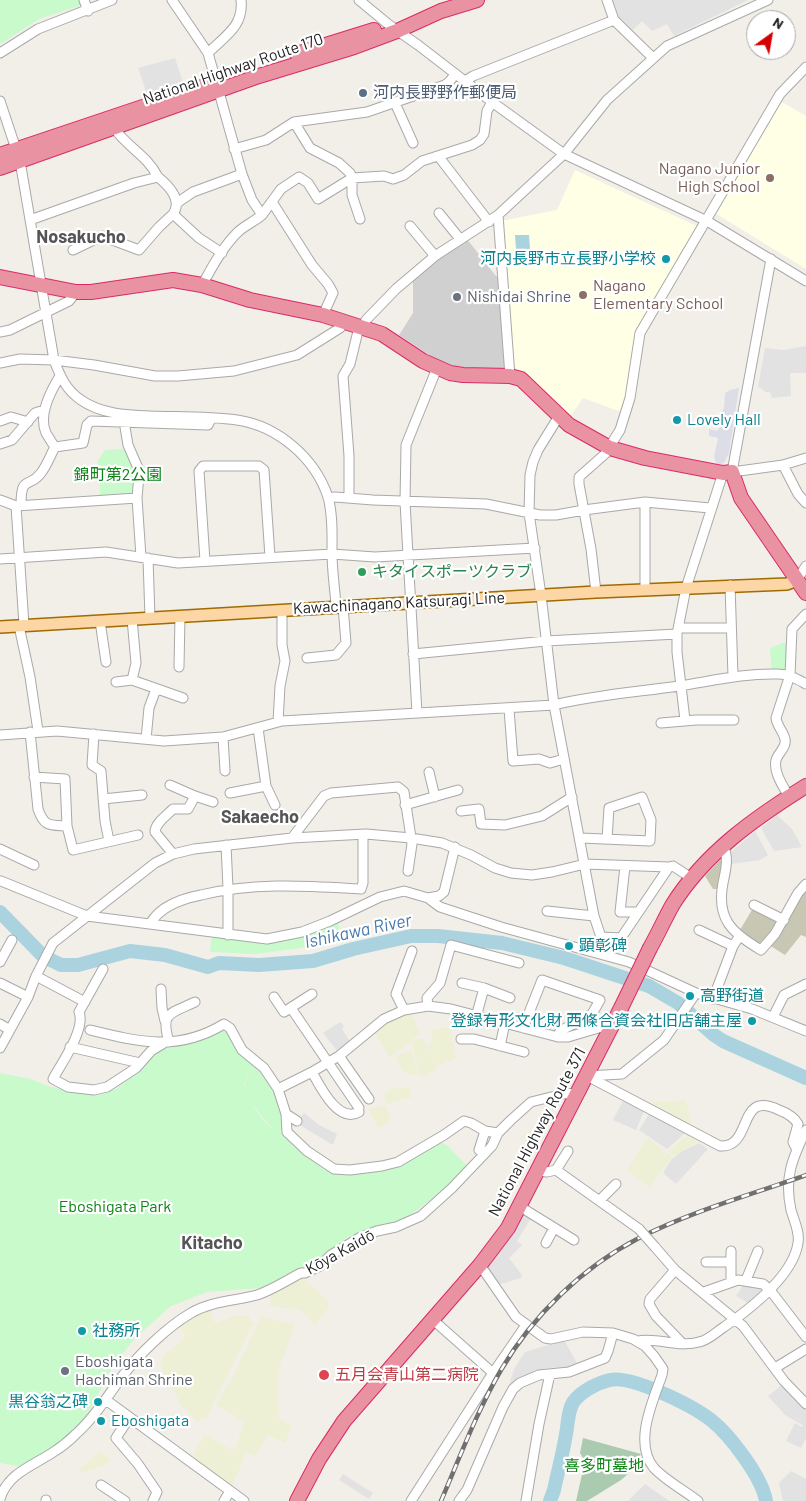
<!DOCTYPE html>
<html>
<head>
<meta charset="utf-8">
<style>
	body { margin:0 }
	#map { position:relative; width:806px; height:1501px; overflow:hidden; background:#f2efe9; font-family:Barlow,sans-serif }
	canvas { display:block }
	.north { position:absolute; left:746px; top:10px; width:50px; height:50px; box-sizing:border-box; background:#fff; border:1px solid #a7a7a7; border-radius:50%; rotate:32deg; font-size:14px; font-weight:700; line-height:20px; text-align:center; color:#222 }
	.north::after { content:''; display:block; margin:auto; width:18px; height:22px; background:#d40000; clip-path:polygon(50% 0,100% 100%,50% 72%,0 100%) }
</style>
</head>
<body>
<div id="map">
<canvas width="806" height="1501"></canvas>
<div class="north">N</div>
</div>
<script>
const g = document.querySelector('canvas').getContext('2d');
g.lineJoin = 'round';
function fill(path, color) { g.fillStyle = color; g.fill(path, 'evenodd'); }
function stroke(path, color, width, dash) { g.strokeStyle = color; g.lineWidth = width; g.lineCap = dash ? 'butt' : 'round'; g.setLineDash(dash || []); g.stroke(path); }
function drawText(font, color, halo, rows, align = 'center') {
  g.font = font + ' Barlow,"Noto Sans JP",sans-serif'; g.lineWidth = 4.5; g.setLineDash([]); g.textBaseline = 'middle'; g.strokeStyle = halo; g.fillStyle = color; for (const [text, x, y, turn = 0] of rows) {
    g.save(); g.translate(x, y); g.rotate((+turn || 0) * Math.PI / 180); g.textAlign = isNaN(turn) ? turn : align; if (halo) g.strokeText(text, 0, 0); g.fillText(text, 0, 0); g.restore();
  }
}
fill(new Path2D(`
	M780,101L806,116V269L715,213L754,142Z
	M575,170L699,227L636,337L624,413L583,398L569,418L510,370L501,221L557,210Z`), '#ffffe5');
fill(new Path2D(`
	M467,239L495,275L500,279L506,368H469L451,365L434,358L399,335L413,313V280L447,253Z`), '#d0d0d0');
fill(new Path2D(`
	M722,858L723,875L717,889H713L705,876Z
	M806,887V937L801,935L785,955L769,945Z
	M753,908L780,921L762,947L740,935V930Z`), '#c7c7b4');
fill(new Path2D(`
	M411,1012L420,1034L390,1058L374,1032L390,1020Z
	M450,1027L456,1058L440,1065L438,1063L437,1069L423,1077L419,1074L412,1043L414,1040L422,1038L438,1063L428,1045L433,1041L430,1030Z
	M412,1051L418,1076L405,1073L395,1057L402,1053Z
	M409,1087L412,1097L386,1104L384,1093L395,1088Z
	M686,1100L692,1128L652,1105L653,1102Z
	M386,1105L391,1120L378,1128L369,1109Z
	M541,1122L547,1129L538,1144L520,1137L533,1129Z
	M688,1134L698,1139V1142L676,1155L672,1156L668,1151Z
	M647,1137L673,1158L667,1163L650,1187L627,1171Z
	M302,1277L328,1301V1309L315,1325L301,1310L269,1306L273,1290Z
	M210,1310L215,1323L234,1316H249L250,1321L254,1322L206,1419L203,1417L198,1422L181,1405L160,1366L166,1350L170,1351L184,1337L185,1333L177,1326L192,1316Z
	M261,1317L294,1324L287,1348L281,1362L278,1381L279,1418L292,1426L285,1443L268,1435L255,1456L246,1452L232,1488L191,1459L205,1434L232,1450L236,1447L244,1422L216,1405L230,1382Z
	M101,1451L111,1460L106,1465L80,1473L79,1469Z`), '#eef0d5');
fill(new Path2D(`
	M583,1438L641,1454L628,1474L621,1480L587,1501H576L585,1461L580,1453Z`), '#aacbaf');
fill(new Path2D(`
	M0,0H80L81,2L80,6L41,18L0,44Z
	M125,449L137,472L134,493L132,495L100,496L98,461L105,450Z
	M783,643H787L785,671L772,672L770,648Z
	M337,921L344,942L256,954L210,952L212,935L266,941Z
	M223,1024L258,1064L247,1076L244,1084C252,1105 262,1129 286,1133L303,1154L321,1166H359L392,1160L440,1142L448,1146L468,1167L452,1183L408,1217L348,1237L308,1266L260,1288L207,1292L171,1306L136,1337L115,1363L105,1380L94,1403L78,1427L53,1447L22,1467L0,1463V1073L31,1079L51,1087L81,1093L100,1095L116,1089L148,1060L164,1049L177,1046L202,1031Z
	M258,1064L277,1089L286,1132C282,1131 278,1131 275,1129C264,1123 245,1096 245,1084C245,1076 254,1070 258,1064Z`), '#c8facc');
fill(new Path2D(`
	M613,0H748L674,36L667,24L652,31L642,21L633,30L619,18Z
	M175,58L184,85L148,97L138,68Z
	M806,346V373H790L791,396L772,398L770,392H765L762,389L758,387L765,348L783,350Z
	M777,815L792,829L802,847L774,851L761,828Z
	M755,831L768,855L760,860L731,864L730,853Z
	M340,1022L344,1026L342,1029L351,1043L338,1052L323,1033Z
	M623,1101L644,1111L636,1130L613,1120Z
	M304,1113L319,1125L337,1134L333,1145L296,1123Z
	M649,1114L685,1133L667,1149L639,1130Z
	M699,1143L708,1149L676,1184L663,1173L671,1160L681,1152Z
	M525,1214L531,1218L517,1241L522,1245L509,1258L522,1275L521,1278L497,1285L489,1273V1263L521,1215Z
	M745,1282L769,1289L750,1304L736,1296Z
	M564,1340L577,1363L566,1367L547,1368L540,1370L527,1375L511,1386L509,1385L514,1369L525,1352Z
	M783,1384L806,1407V1438L801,1448L786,1441L795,1423L802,1427L804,1426L785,1415L768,1396Z
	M791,1471L806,1479V1501H783L779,1483Z
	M343,1474L373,1493L369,1499L339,1480Z
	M645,1484L669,1501H628Z`), '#e2e2e2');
fill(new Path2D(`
	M739,388L729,453L724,463L717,465L714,457L718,438L709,436V429L717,431L723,424L719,418L724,408L725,393L730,390Z`), '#dddde8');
fill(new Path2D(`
	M515,235H529L531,263L517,264Z`), '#aad3df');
stroke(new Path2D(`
	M0,912L43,956L61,965H78L130,951L165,955L208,967L219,963L259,965L313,961L353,949L411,936H438L502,943L564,958L649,986L678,1003L714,1035L723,1041L806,1078
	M550,1501L554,1490C558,1471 563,1453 566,1434C568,1424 568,1409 574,1401C582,1391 597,1383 610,1380C632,1375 693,1406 711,1420C730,1435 762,1477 766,1501`), '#aad3df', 14);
const minor = new Path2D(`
	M84,0L88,11
	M172,0L208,53L242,174L252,200L262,215C255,221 246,225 239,231C223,246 213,266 202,285
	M359,0L388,24L418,45L492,102L564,154L707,221L806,281
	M607,0L614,20L652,57
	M0,53L38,29L112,0
	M208,53C225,36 244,26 241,0
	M465,81L473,76L614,20
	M0,101L20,161L54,360C60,376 66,390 81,400C101,414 126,415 150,416C178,417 208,416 237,420C278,426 315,458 328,497C333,515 332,535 332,553C332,571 335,589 336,606
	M395,103L413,143
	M294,122L310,148L339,163L350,173L352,178V195L360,219
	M114,128C127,147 147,155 158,177
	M234,149L266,140L294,122L367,112L445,85L450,81L455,74
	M439,157L489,222
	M272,202L312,265L328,284L333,293L323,315
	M177,203L193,192L242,174
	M439,213L460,239
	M262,215L281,189L299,177L308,183L318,199L352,178L384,176L393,179L404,175L422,161L472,145L480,140L484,134L487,111L492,102
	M498,215L510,376
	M30,220L134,183L158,177C169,186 183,200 173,214L199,238L222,253
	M410,226L435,256
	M73,250L102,236L139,250L159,227L173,214
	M771,259L732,472L783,465L806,458
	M362,328L366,320L396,289L435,256L498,215L564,154L607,100L667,46L768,0
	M0,332L10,330L69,301L76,292
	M0,363L20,359L54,360L94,365L155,376H178L234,371L297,355L340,328L344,322
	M559,416L538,450L533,462L530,475L529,513L541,595L554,705L594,916L607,955
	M0,421L11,417L28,422
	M124,421L128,445L138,468L139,475L137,498L141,557
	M0,444L12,440L35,413L44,410
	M55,447C52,443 49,438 46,433C38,415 50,392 60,376
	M783,465L798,494L806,503
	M328,498L335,497L373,500L486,504L540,515H556L584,510L645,502L710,508
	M349,498V456L343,376L350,364L359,327
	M0,500L16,506L137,498
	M21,505C21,474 29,489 41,473C47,465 50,456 55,447L83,443L87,425L91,421L208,425L211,419
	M16,506L24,625
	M148,558L150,618
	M0,559L106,552L178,563L332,554L375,557L535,548
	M205,561L199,471L203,466H259L264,470L270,557
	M797,580L806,566
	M730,585L733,676
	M645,589V502
	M596,592L591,549L579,484V477L605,454L620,430L630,398L640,333L780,94L806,67
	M100,621L106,662
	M19,626L30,677L38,731
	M679,628H731
	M413,654L546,641L677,634
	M307,658L336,655L346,643L343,606
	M179,667L180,616
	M132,680L136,663L132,619
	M116,682L132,680L183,698
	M509,709L513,761L539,759L550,763L564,759
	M417,713L405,502L406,445L437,368
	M685,720L677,652V634L686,588L723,473
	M278,722L280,686L285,661L282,645V610
	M661,723L696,720H734
	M258,728L266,786L275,805
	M30,732L38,809C44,827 50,825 67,826
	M94,734L92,765L101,771L105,821L109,841
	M0,735L57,731L164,741L223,737L282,721L554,705C595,695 637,692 679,686C712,681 744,673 778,674C789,674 797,679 806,684
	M223,737L225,771
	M146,739L149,708L156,689
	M429,772L435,797
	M34,777L65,779L67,826L73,850L138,835
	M170,785L195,796L213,802
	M230,793L266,786
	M789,797C784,787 773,773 776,760C778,753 787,747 785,739C783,731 777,726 776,718L790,675L792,629L806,614
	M103,799L142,795
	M405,805L458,790
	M461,811L479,809L481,824L505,825L542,816L572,797
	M292,838L324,796L331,793L398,787L404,792L412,844L408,871
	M581,838L650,841L651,820L642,797L609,808L607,839
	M226,845L228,888V935
	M723,845C729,858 726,869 723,883C716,919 732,933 761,950L775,934L798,893L806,884
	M0,849L34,865
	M173,854L155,832C155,823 167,815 173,809H188L195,796
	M625,866L620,912H638
	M669,867L673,866L693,879
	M1,881L87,916L267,939L302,932L330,921L380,897L404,891L428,898L440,907L501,927L629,962L696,993L752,1009L806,1031
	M428,898L439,896L444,892L455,847
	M754,905L784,920
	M547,911L594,916
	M150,924C160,906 181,899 201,895C256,882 306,886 361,889L363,883V835
	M699,930L733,946
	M0,962L12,940
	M103,969L79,1012C86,1029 61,1064 53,1079L68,1087L94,1090L107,1087L136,1068L151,1051L164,1043
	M36,976L85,1002
	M0,983L28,997
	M462,983L484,988L510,998
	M161,989L162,1008L165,1021
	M274,997L284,1012L312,994
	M713,999L733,946L739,937
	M428,1006L427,998L440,983L451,945L519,963
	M291,1008L359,1108
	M404,1010L396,994L412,951
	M476,1017L484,988
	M773,1017L784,995L806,984
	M0,1024L10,1030
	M523,1028L542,980L600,1000L592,1014L560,1031L558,1037
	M90,1030C139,1042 178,1052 224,1024L230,1028L242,1050L264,1068L278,1089
	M461,1039H474L524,1052
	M169,1042C160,1012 170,1014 195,1002
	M500,1046L505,1023
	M70,1047L140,1063
	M0,1048L28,997L36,976L53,943L155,863L173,854L194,849L292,838L366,834L411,838L442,843L471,855L495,868L511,873L532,875L552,872L585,864L669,867L621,938L601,937
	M339,1056L369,1099
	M312,1072C320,1086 338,1124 359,1112
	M587,1076L720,1146C754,1148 736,1089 779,1110C787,1113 794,1117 798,1124L793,1142L797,1150
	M587,1076L622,1074L664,1040L696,993
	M286,1114L297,1121
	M498,1133L485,1131L471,1123L464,1121L444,1135L398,1162L382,1166L350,1170L334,1169L307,1151L287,1132L286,1114L278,1089L312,1072L339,1056L384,1019L404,1010L428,1006L451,1009L558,1037H568L612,1024
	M479,1150L485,1131
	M556,1170L568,1151
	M538,1171L547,1172L556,1170L639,1229
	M600,1200L616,1184
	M519,1206L574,1240
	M546,1243L554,1228
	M655,1247L675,1270L743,1326L784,1381L806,1404
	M706,1262H731
	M480,1265L516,1317L545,1338L551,1339L583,1332L613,1333L633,1339L645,1346L654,1356L663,1369L662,1375C653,1401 633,1443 654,1468C665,1480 685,1491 698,1501
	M675,1270L650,1299L649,1304L656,1316L683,1344
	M746,1280L758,1251
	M731,1282V1251
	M704,1292L738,1280L763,1284L770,1290L806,1337
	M432,1319L493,1373
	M638,1341C658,1337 678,1348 699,1342C709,1340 716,1332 724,1327C750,1309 793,1276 798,1243C800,1232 794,1221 791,1210C784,1178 792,1159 806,1130
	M775,1368L806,1349
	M106,1400L244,1501
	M129,1418L116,1438L138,1464L157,1492L153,1501
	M101,1485L125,1501
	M0,1499C7,1474 32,1466 52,1453C60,1448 69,1441 76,1434C94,1418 107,1397 121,1378C138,1355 167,1327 191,1313C211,1301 235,1301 257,1295C272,1290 287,1280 301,1273H305L320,1266L331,1255L359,1238L377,1231L396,1227L421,1216L452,1188L492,1146L498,1133L511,1120L531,1102L563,1094L578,1093
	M46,1501V1500
	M224,1501L230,1491
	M411,1501L493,1373L526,1325
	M459,1501L467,1490L503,1407L513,1389L520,1383L539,1375L569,1372L605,1358L608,1351L613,1333
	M526,1501L539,1424L550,1374`);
const major = new Path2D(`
	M0,627L596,592L787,584L797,580`);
const highway = new Path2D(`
	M297,54L374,30
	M0,155L220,81
	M0,168L259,76L354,47L397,31L441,11L477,0
	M0,277L76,292H91L173,280L202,285L250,300L323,315L382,334L423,361L450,373L463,375L510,376L521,379L569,425L610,448L645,458L723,473L732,472L741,498L806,593
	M650,948C658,934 665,918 673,904C706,852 755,818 806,786
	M297,1501L319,1459L344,1421L480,1265L508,1228L621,1008`);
stroke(minor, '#a9a9a9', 11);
stroke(major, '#a06b00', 14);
stroke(highway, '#dc2a67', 16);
stroke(minor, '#fff', 9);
stroke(major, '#fcd6a4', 11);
stroke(highway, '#e892a2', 14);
const rail = new Path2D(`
	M441,1501C460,1457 477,1411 501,1370C533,1315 583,1267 639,1238C692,1211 750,1195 806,1175`);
stroke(rail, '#707070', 4.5);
stroke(rail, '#fff', 2.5, [8]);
const minorBridge = new Path2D(`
	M639,1229L655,1247`);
const highwayBridge = new Path2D(`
	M621,1008L650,948`);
stroke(minorBridge, '#a9a9a9', 11, []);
stroke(highwayBridge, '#dc2a67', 16, []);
stroke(minorBridge, '#fff', 9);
stroke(highwayBridge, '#e892a2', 14);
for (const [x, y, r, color] of [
	[363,93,5,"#5c6f8a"],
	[770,178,5,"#8d6e63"],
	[666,259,5,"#0f9aa8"],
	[583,295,5,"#8d6e63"],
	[457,297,5,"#6b7280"],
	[677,420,5,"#0f9aa8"],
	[362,572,5,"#2e9e5b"],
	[569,946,5,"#0f9aa8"],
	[690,996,5,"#0f9aa8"],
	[752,1021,5,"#0f9aa8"],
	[82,1331,5,"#0f9aa8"],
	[65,1371,5,"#6b7280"],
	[324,1375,6,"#e0444e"],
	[98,1402,5,"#0f9aa8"],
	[101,1421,5,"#0f9aa8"]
]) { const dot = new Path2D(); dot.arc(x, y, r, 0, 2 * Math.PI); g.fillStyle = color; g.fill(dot); stroke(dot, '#fff', 2); }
drawText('16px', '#222', '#fff', [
	["National Highway Route 170",233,69,-19],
	["Kawachinagano Katsuragi Line",399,603,-3],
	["National Highway Route 371",537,1132,-62],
	["Kōya Kaidō",340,1252,-29]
]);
drawText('16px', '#4e5e75', '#fff', [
	["河内長野野作郵便局",373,93]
], 'left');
drawText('16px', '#785e54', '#fff', [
	["Nagano Junior",760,169],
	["High School",760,187],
	["Nagano",593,286,"left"],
	["Elementary School",593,304,"left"]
], 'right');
drawText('16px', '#0d838f', '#fff', [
	["河内長野市立長野小学校",656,259,"right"],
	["Lovely Hall",687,420],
	["顕彰碑",579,946],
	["高野街道",700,996],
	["登録有形文化財 西條合資会社旧店舗主屋",742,1021,"right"],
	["社務所",92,1331],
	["黒谷翁之碑",88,1402,"right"],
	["Eboshigata",111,1421]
], 'left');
drawText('16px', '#5b616d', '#fff', [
	["Nishidai Shrine",467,297],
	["Eboshigata",75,1362],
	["Hachiman Shrine",75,1380]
], 'left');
drawText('16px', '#0c8416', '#fff', [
	["錦町第2公園",118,475],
	["Eboshigata Park",115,1207],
	["喜多町墓地",604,1466]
]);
drawText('16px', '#27864d', '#fff', [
	["キタイスポーツクラブ",372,572]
], 'left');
drawText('16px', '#be3a42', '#fff', [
	["五月会青山第二病院",335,1375]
], 'left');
drawText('bold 18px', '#555', '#fff', [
	["Nosakucho",81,237],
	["Sakaecho",260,817],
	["Kitacho",212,1243]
]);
drawText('italic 18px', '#4a7aab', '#fff', [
	["Ishikawa River",358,931,-12]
]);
</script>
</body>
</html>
